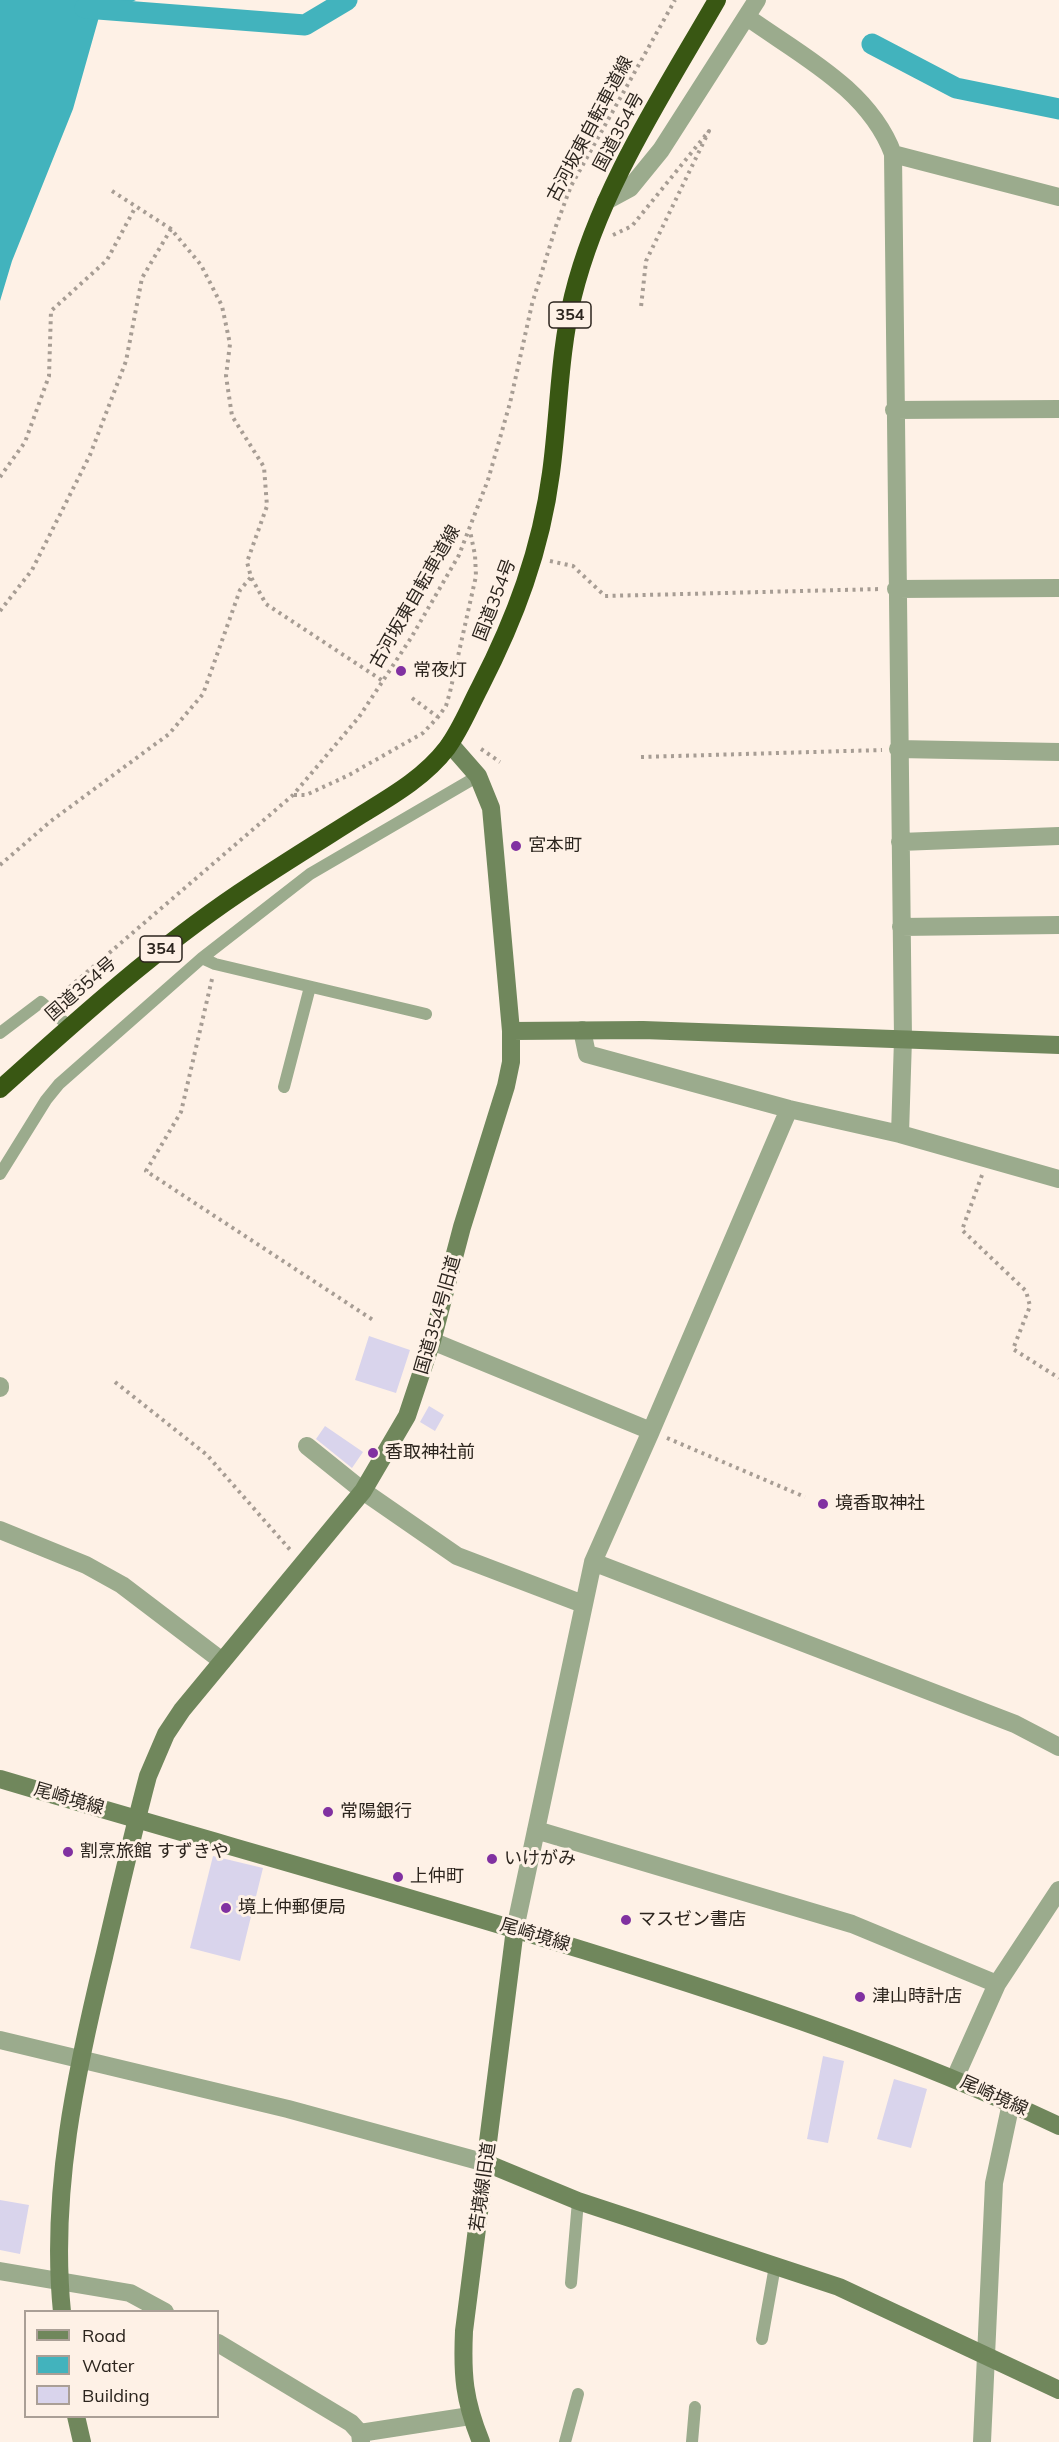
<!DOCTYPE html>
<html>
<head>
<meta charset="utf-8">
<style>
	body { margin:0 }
	#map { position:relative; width:1059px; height:2442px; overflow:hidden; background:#fef1e6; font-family:Mulish,sans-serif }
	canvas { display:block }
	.legend { position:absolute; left:24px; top:2310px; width:195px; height:108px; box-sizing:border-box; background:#fef1e6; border:2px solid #aa9f96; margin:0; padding:8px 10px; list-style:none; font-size:18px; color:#2c251e }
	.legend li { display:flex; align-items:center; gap:12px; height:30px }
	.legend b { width:30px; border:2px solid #aa9f96 }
</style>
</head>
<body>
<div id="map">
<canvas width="1059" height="2442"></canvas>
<ul class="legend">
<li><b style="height:8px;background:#70875c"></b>Road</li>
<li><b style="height:16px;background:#42b3bd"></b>Water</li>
<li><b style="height:16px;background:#d9d4ec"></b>Building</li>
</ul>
</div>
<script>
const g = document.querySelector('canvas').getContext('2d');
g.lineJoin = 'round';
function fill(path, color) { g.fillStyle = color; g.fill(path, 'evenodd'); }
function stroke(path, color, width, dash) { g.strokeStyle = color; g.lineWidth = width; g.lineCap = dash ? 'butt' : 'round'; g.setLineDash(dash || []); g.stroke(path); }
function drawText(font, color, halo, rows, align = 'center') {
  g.font = font + ' Mulish,"Noto Sans JP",sans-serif'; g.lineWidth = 6; g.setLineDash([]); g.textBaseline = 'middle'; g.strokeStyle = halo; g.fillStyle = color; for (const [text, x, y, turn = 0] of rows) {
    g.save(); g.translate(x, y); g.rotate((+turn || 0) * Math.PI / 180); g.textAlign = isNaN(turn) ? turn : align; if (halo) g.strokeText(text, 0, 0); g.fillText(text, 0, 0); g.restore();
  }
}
fill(new Path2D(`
	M0,0H136L99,17L73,109L12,261L0,301Z`), '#42b3bd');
stroke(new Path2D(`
	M85,8L305,25L347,0
	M872,44L956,88L1059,109`), '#42b3bd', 21);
fill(new Path2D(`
	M369,1336L410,1350L396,1393L355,1380Z
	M429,1406L444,1415L435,1431L420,1422Z
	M325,1426L363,1452L352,1468L316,1439Z
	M213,1856L263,1868L240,1961L190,1948Z
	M823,2056L844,2061L828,2143L807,2139Z
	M894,2079L927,2089L911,2148L877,2139Z
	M0,2200L29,2205L20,2254L0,2250Z`), '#d9d4ec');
stroke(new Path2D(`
	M112,191L171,229L201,265L222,306L230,344L226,376L232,416L264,467L267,506L247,562L251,577L266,604L383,681
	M613,235L632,226L709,131L646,261L641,307
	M0,477L25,442L49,376L51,311L107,260L135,208
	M550,561L573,566L605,596L881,589
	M0,611L32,570L90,455L126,361L142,278L171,229
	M412,698L438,717
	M481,749L500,762
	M641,757L882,750
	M294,795H306L349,775L423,733L438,717L446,706L450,692L476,576L475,555L470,531
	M0,865L51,821L169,734L203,694L240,590L251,577
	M212,979L181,1112L146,1171L373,1320
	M58,997L293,795L359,717L411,638L459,555L488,480L510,403L532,304L556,226L571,186L675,0
	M982,1175L962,1230L1026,1291L1030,1306L1013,1349L1059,1378
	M115,1382L207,1455L292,1552
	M667,1438L805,1497`), '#a79d94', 4, [3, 4.5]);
stroke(new Path2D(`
	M202,958L215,964L426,1014
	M0,1033L41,1002L70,1027
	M284,1087L310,987
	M0,1174L46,1100L59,1084L202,958L310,874L478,776
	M571,2283L578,2201
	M762,2339L775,2266
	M565,2442L578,2394
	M692,2442L695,2407`), '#9bab8d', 12);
stroke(new Path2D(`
	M747,17C800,55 869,89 893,154
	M1059,197L893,154L903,1039L900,1134L1059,1179
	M606,201L630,188L661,150L757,0
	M894,410L1059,409
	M896,589L1059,588
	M898,749L1059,752
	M900,842L1059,836
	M901,927L1059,925
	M582,1030L587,1054L789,1109L900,1134
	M432,1341L651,1431L593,1562L515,1929
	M0,1386V1388
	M651,1431L789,1109
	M307,1446L363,1491L457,1556L583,1604
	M0,1530L86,1565L122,1585L222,1661
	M593,1562L1015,1724L1059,1747
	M536,1830L852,1924L997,1984
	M0,2040L288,2109L486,2163
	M955,2078L997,1984L1059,1890
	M0,2271L130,2293L165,2312
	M218,2343L351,2423L360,2433
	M361,2442L360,2433L470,2416
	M982,2442L994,2183L1011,2103`), '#9bab8d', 18);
stroke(new Path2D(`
	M511,1031L643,1030L1059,1045
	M0,1779C195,1837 392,1891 586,1951C747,2001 906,2053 1059,2126
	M486,2163L578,2201L839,2287L1059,2390
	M62,2312C50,2193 76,2072 104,1957C118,1897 132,1836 148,1776L166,1734L182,1710L363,1491L407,1416L432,1341L462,1227L506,1086L511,1062V1031L491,808L478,776L450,744
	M76,2416L82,2442
	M481,2442C464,2400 462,2375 464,2331L515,1929`), '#70875c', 18);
stroke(new Path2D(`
	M0,1089C77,1020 153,951 239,893C279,866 320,841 361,815C392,796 425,777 447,748C461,729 469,708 480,687C515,619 541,550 551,473C559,414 559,354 573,296C599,190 663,94 717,0`), '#395713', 18);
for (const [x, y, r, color] of [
	[401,671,6,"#8131a1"],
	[516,846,6,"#8131a1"],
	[373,1453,6,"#8131a1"],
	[823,1504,6,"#8131a1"],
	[328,1812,6,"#8131a1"],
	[68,1852,6,"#8131a1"],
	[492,1859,6,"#8131a1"],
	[398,1877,6,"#8131a1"],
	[226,1908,6,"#8131a1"],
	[626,1920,6,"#8131a1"],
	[860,1997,6,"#8131a1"]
]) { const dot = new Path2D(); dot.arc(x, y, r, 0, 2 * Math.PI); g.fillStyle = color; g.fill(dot); stroke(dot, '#fef1e6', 2); }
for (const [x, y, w] of [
	[570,315,42],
	[161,949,42]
]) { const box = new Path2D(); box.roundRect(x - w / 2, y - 13, w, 26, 4.5); g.fillStyle = '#fef1e6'; g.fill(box); stroke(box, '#2c251e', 1.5); }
drawText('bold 16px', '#2c251e', null, [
	["354",570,315],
	["354",161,949]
]);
drawText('18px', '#2c251e', '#fef1e6', [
	["古河坂東自転車道線",590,129,-62],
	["国道354号",619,132,-62],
	["古河坂東自転車道線",415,597,-60],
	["国道354号",495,600,-69],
	["国道354号",81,989,-41],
	["国道354号旧道",438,1315,-74],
	["尾崎境線",69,1799,16],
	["尾崎境線",535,1935,17],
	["尾崎境線",994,2096,24],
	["若境線旧道",483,2187,-82]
]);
drawText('18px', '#2c251e', '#fef1e6', [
	["常夜灯",413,671],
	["宮本町",528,846],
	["香取神社前",385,1453],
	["境香取神社",835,1504],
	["常陽銀行",340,1812],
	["割烹旅館 すずきや",80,1852],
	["いけがみ",504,1859],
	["上仲町",410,1877],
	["境上仲郵便局",238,1908],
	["マスゼン書店",638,1920],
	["津山時計店",872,1997]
], 'left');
</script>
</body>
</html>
